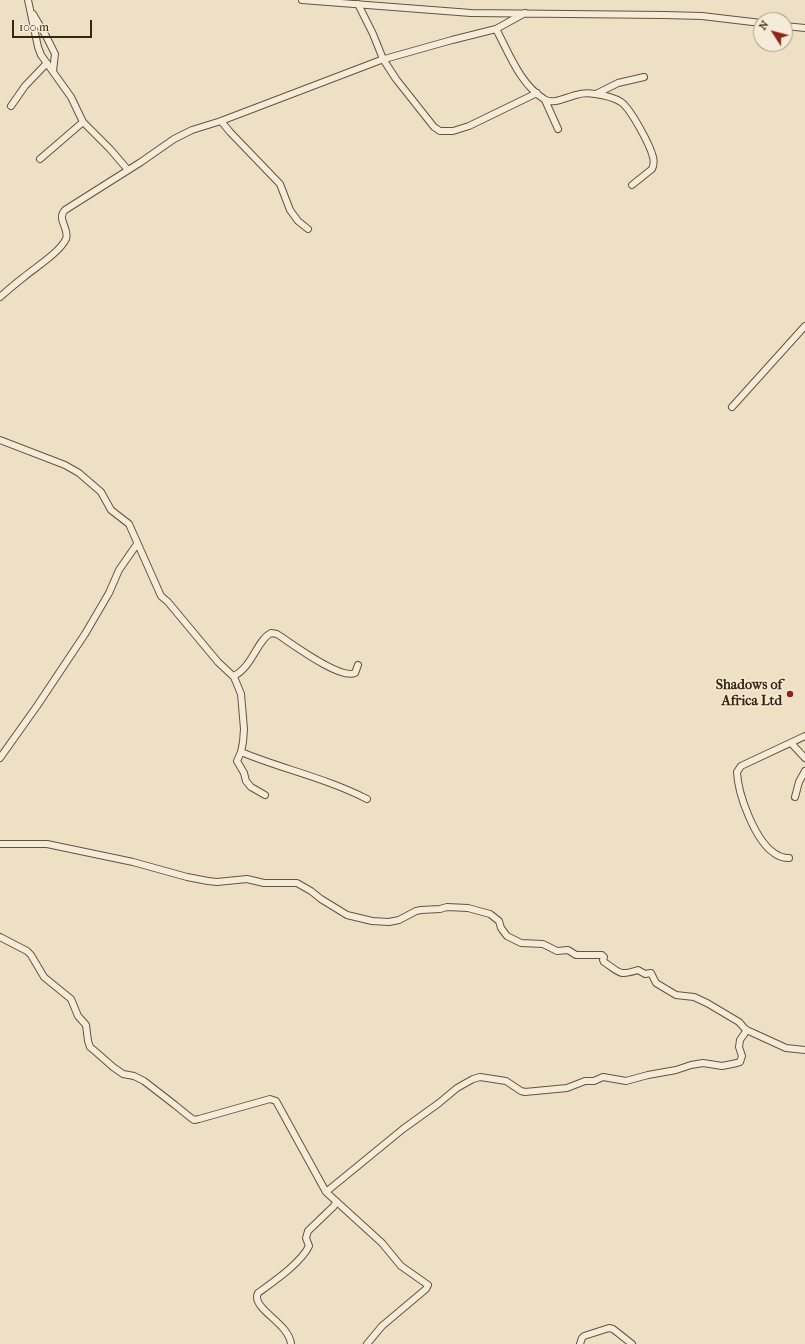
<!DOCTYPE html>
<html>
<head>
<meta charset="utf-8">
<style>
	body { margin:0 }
	#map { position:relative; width:805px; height:1344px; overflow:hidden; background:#eee0c5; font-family:"IM FELL French Canon",serif }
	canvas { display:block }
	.north { position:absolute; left:753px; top:12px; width:40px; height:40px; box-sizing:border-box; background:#f4ebd9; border:1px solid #a99b87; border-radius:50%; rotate:306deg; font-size:11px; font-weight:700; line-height:16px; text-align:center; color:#39240d }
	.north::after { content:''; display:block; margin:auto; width:14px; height:18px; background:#8f2418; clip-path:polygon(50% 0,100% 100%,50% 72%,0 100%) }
	.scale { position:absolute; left:12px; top:20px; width:80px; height:18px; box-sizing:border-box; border:2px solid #39240d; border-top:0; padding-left:5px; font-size:12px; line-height:14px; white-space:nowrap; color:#39240d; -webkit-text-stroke:3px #f4ebd9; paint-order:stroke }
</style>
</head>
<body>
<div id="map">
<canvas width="805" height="1344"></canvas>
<div class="north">N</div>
<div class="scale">100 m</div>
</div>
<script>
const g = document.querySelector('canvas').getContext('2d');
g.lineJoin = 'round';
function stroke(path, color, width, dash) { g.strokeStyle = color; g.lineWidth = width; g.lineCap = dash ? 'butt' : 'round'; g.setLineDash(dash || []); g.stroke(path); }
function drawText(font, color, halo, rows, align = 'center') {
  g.font = font + ' "IM FELL French Canon",serif'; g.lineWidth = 3; g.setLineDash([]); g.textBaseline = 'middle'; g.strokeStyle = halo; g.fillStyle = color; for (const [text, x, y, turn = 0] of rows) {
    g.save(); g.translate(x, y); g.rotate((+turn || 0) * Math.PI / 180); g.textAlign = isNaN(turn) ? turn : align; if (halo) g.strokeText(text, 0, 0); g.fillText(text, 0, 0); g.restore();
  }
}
const street = new Path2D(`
	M28,0L38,47L41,55L71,97L83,122L110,149L128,170
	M302,0L471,13L664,15L702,16L761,23
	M358,4L373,34L383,59L396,79L434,127L440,131H453L469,126L537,93
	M33,14L46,36L55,54L53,71
	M785,26L805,28
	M496,29C509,53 520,84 544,99C553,105 567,97 576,95C582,93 589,93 595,94C603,95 613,97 621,102C631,109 650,145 653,157C654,161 654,165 652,169L632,185
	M596,94L618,83L644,77
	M545,100L558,129
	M11,106L25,86L47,63
	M221,121L230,132L280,184L290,210L298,221L308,229
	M40,159L83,122
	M0,297C8,290 16,283 24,277C36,267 59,253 66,239C70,229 56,219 65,210L141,162L174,139L192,130L221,121L381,60L452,40L496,29L525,13
	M732,407L805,326
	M0,440L65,465L79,473L101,492L111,510L129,524L161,596L168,602L218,662L234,677L241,694L244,729L243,742L241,752L237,761L244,773L246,781L251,787L265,795
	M234,676C253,666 257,640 271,633L277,634C291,643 340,680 355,673L358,665
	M791,743L805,758
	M241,752C282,769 326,778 367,799
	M0,758L37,706L85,634L109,593L119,570L137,544
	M795,797L799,782L805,771
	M0,844H47L133,862L187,877L208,881L217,882L247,879L264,883H297L311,891L321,899L347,915L372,921L389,922L399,920L416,911L421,910L440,909L447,907L468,908L490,914L499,921L501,928L507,936L521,943L543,944L557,951L568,950L576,955H602L604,957L603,960L604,962C621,973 618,976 638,970L645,974L651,973L656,983L676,995L694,997L707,1003L739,1022L746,1030L751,1032L786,1048L805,1050
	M789,858C784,858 778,856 774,853C755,840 738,795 737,772L741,766L805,736
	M0,937L27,951L31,955L44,977L71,999L78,1016L86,1025L88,1041L90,1047L96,1052L113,1067L123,1074L134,1076L144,1081L175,1105L191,1118L194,1120L199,1119L270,1099L276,1101L326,1192L382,1243L401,1266L428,1285L426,1289L382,1326L367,1344
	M326,1192L403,1129L439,1103L457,1088L473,1079L480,1077L506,1081L521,1091L525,1092L567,1088L585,1081H594L603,1077L626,1081L648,1075L676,1070L691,1065L703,1063L722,1066L737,1063L740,1062L742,1056L739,1047L740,1040L747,1030
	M291,1344C289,1324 256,1311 257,1296L258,1293C273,1282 301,1263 309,1246L306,1238L308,1231L334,1206L336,1202
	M580,1344L582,1338L584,1336L609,1328L613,1329L632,1344`);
stroke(street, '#66533b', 8);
stroke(street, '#f4ebd9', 6);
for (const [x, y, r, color] of [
	[790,694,4,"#8f2418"]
]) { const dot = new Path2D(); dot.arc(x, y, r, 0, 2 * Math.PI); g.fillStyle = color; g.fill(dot); stroke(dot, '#f4ebd9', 1.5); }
drawText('bold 14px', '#39240d', '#f4ebd9', [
	["Shadows of",782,686],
	["Africa Ltd",782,702]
], 'right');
</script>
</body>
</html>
